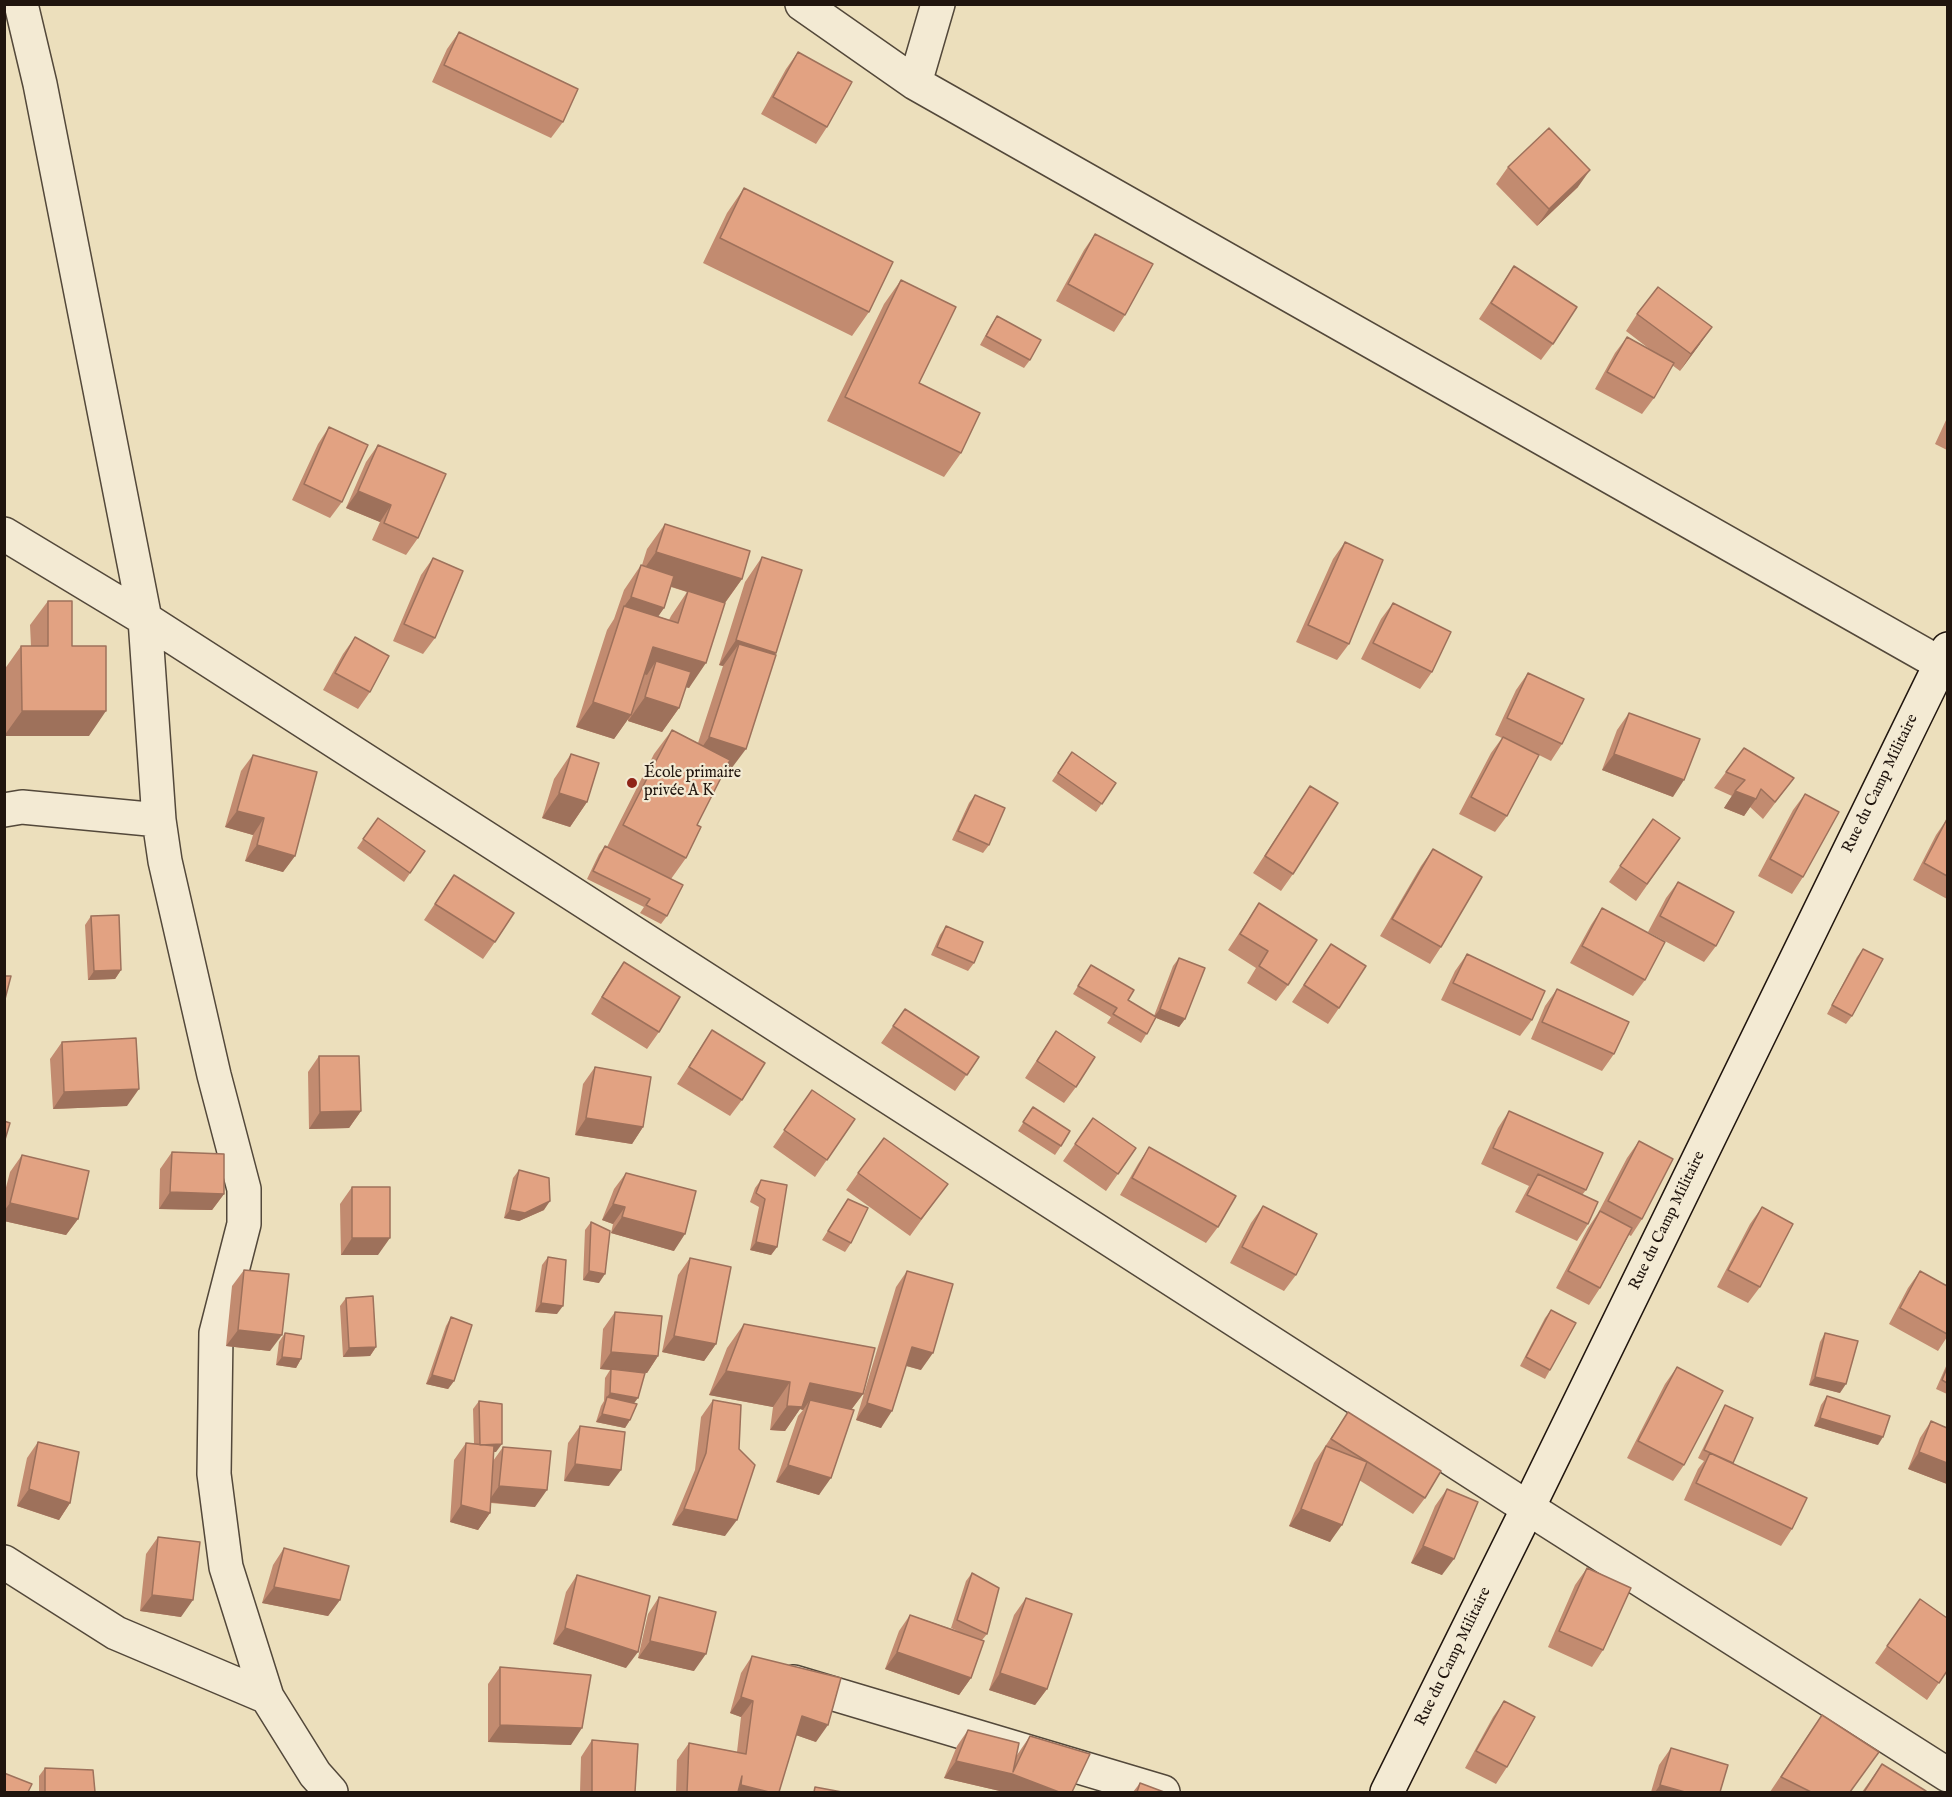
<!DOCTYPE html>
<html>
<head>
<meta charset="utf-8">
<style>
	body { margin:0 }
	#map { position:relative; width:1952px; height:1797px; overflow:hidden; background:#ecdfbc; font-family:"IM FELL English",serif }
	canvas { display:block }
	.frame { position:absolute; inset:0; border:6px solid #20150e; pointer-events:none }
</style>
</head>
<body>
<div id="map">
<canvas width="1952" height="1797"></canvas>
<div class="frame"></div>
</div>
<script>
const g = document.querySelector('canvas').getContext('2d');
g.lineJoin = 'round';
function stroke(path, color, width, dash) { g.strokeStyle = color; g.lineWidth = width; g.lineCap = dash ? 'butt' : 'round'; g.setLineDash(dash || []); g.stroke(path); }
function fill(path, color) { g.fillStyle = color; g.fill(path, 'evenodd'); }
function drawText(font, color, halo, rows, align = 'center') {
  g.font = font + ' "IM FELL English",serif'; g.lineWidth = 4.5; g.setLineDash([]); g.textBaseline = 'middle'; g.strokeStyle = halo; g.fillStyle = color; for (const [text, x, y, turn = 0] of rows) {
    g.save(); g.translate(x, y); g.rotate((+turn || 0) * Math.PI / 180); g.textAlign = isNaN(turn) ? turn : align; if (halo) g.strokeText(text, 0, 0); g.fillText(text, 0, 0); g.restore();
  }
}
const street = new Path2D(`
	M21,4L40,84L145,619L159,820L165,861L214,1075L244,1189V1224L216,1333L214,1474L226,1567L267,1697L315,1774L331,1792
	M802,4L915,83L1948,668
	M915,83L938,4
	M4,534L145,619L1528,1508L1948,1775
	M4,810L22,807L159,820
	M4,1562L116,1633L267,1697
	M794,1682L1163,1792`);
const secondary = new Path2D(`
	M1387,1792L1528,1508L1948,649`);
stroke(street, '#53483a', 36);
stroke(secondary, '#20150e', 36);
stroke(street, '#f3ead3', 33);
stroke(secondary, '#f3ead3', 33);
fill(new Path2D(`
	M459,32L563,122L551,138L432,82L447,49Z
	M798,52L827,127L816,144L761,114L786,69Z
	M1508,167L1578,187L1537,226L1496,184Z
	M744,188L869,312L852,336L703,263L727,213Z
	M1095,234L1125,315L1114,332L1056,301L1084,250Z
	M1514,266L1553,344L1541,360L1479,319Z
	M901,280L919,383L961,453L944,477L827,421L884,304Z
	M1637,314L1700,344L1680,371L1672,365L1654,398L1642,414L1595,389L1615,353L1627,337L1652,351L1626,331Z
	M997,316L1030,360L1024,368L980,345L991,325Z
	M1947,418V450L1935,444Z
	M329,427L342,502L330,518L292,500L318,444Z
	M378,445L418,538L406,555L372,540L380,522L346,508L366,462Z
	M665,524L742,579L725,603L689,688L686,687L679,708L662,732L628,721V719L614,739L576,727L607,630L614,619L624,590L641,565H642L647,549ZM671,587L687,592L671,616L669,620L658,616L664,608Z
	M1345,542L1349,644L1337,660L1296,642L1333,559Z
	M762,557L774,655L728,773L724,772L697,825L686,858L671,879L667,916L661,924L640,913L644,907L587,879L599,854L605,846L607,847L654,754L672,730L698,743L722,669L723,666L719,665L745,582Z
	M433,558L435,638L423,654L393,641L421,575Z
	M48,601L72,646L89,736H4V670L21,646H31L30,625Z
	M1393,603L1432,672L1420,689L1361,659L1381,619Z
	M355,637L370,692L358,709L323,690L343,654Z
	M1528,673L1562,744L1551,761L1535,753L1507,816L1495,832L1459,814L1491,753L1502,738L1495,735L1516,690Z
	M1629,713L1673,797L1602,770L1617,730Z
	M1072,752L1116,783L1096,812L1052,781Z
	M571,754L587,802L570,827L542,818L554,779Z
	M253,755L295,856L283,872L245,861L253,835L225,827L241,771Z
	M1726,772L1794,778L1763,819L1750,807L1744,816L1724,808L1732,796L1714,788Z
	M1310,786L1293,874L1281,891L1253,873Z
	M1805,794L1803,877L1792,894L1758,876L1793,810Z
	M975,795L989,845L983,853L952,840L969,803Z
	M378,818L425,851L404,882L357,848Z
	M1653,819L1680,838L1636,901L1609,882Z
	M1947,819V899L1913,880L1936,835Z
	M1433,849L1441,947L1430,964L1380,936L1421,866Z
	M454,875L495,942L483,959L424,920Z
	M1678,882L1716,946L1704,962L1648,932L1666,898Z
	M1259,903L1288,985L1276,1001L1247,983L1256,968L1228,950Z
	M1602,908L1645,980L1633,996L1570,963L1591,925Z
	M91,916L121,970L115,979L88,980L85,925Z
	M946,926L974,963L968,971L931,955L940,935Z
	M1331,944L1339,1008L1328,1024L1292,1002Z
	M1863,949L1852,1016L1846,1024L1827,1014L1857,957Z
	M1467,954L1532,1020L1520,1036L1441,1000L1455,971Z
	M1179,958L1185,1019L1179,1027L1156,1018L1141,1043L1107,1023L1111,1017L1073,994L1091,965L1128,1000L1154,1016L1173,966Z
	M624,962L659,1032L647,1049L591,1014L612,979Z
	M1557,989L1614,1054L1602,1071L1531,1039L1545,1006Z
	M905,1009L979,1057L955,1091L881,1043Z
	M712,1030L742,1100L730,1116L677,1084Z
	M1056,1031L1076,1087L1064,1103L1025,1078Z
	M62,1042L127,1106L53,1109L50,1059Z
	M319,1056L361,1111L349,1128L309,1129L308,1072Z
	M595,1067L643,1127L632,1144L575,1135L583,1084Z
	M812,1090L855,1119L815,1177L773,1147Z
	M1033,1107L1061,1146L1055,1155L1018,1131Z
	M1509,1111L1586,1190L1582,1195L1588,1224L1577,1241L1515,1212L1529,1186L1481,1164L1498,1128Z
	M1093,1118L1136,1148L1106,1191L1063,1161Z
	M1639,1141L1642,1219L1631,1236L1629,1235L1600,1288L1589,1305L1556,1288L1588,1228L1598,1213L1627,1158Z
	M1149,1147L1218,1227L1206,1243L1120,1195L1138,1164Z
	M172,1152L224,1194L212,1210L159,1209L160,1169Z
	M22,1155L78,1219L66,1235L4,1221V1195L10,1172Z
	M519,1170L544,1210L519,1221L504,1218L513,1178Z
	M626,1173L674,1251L611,1233L613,1224L602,1220L614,1189Z
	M858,1173L936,1200L910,1236L846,1190Z
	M761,1180L777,1247L771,1255L750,1250L759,1207L750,1202L755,1188Z
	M352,1187L378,1255H341L340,1204Z
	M848,1199L851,1243L845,1252L822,1240Z
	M1263,1206L1296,1275L1284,1291L1230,1263L1251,1223Z
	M1762,1207L1760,1287L1748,1303L1717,1287L1750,1224Z
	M591,1222L599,1283L583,1280L585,1230Z
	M548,1257L557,1314L535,1312L542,1265Z
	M690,1258L716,1344L704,1361L662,1352L678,1275Z
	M244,1270L270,1351L226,1346L232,1286Z
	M907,1271L921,1370L906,1366L881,1428L856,1420L896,1287Z
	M1920,1271L1947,1286V1337L1938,1351L1889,1324L1908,1288Z
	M346,1298L376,1347L370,1356L343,1357L340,1306Z
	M1551,1310L1550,1370L1545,1379L1520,1366L1545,1318Z
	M615,1312L658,1356L647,1373L624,1371L634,1404L630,1420L625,1428L596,1422L601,1406L604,1401L605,1378L610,1370L600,1369L603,1329Z
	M451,1317L454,1381L448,1389L426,1384L446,1326Z
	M744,1324L863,1394L851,1410L819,1495L776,1482L798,1416L803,1410L800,1409L785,1431L770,1430L773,1407L709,1395L727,1348Z
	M285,1333L301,1359L296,1368L276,1365L279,1342Z
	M1825,1333L1840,1393L1809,1385L1820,1342Z
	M1947,1364V1394L1936,1389Z
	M1677,1367L1684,1465L1673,1481L1627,1458L1665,1384Z
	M1827,1396L1878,1445L1814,1426L1821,1405Z
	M713,1400L725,1536L672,1525L695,1470L701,1417Z
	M479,1401L496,1452H494L493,1461L503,1447L535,1507L491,1503L490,1513L478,1530L450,1522L454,1460L466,1443L474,1444L473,1409Z
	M1725,1405L1733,1463L1792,1529L1781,1546L1684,1500L1698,1469L1704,1461L1698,1458L1720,1414Z
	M1348,1412L1425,1498L1413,1514L1359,1480L1330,1542L1289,1526L1314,1463Z
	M1931,1421L1947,1428V1484L1908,1469L1920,1438Z
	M580,1426L609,1486L564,1481L568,1443Z
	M38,1442L70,1503L59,1520L17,1506L27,1458Z
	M1447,1489L1442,1575L1411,1563L1435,1506Z
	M158,1537L181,1617L140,1611L146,1554Z
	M284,1548L340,1600L328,1616L262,1603L273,1565Z
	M1587,1568L1603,1650L1592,1667L1548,1647L1575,1585Z
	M972,1573L987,1634L982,1640L971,1678L959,1695L885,1669L899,1631L910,1615L958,1631L951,1628L966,1581Z
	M577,1575L626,1668L553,1644L566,1592Z
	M659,1597L694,1671L638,1658L648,1614Z
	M1026,1598L1047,1689L1035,1705L989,1690L1014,1615Z
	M1920,1599L1947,1671L1927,1700L1875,1663Z
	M752,1656L816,1742L796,1735L779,1792H676L677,1760L689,1743L737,1752L741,1717L730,1713L741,1673Z
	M500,1667L571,1745L488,1742V1684Z
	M1504,1701L1507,1767L1496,1784L1465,1768L1493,1717Z
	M1822,1715L1851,1792H1770L1810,1732Z
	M968,1730L1017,1755L1030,1736L1090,1754L1000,1791L944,1778L957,1746Z
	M592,1740L635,1792H580L581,1757Z
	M1671,1748L1720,1792H1651L1659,1765Z
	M1882,1764L1925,1792H1862Z
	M45,1768L95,1792H39V1776Z
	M1140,1783L1164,1792H1133Z`), '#c28b70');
fill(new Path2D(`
	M1590,170L1578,187L1537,226L1549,209Z
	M1712,327L1700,344L1680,371L1691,354Z
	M358,491L391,505L380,522L346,508Z
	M656,552L742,579L724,604L639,576Z
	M631,597L664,608L647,633L623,608Z
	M736,640L776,653L759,677L739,644L723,666L719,665Z
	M653,647L706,663L689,688L651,676L656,661L647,675L636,672Z
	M645,697L679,708L662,732L628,721Z
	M593,702L631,715L614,739L576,727Z
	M22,711H106L89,736H4Z
	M709,737L746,749L728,773L692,762Z
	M1614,754L1684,780L1673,797L1602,770Z
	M1735,791L1756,799L1744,816L1724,808Z
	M559,793L587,802L570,827L542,818Z
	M237,811L264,818L253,835L225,827Z
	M257,845L295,856L283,872L245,861Z
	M121,970L115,979L88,980L94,971Z
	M1160,1009L1185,1019L1179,1027L1154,1017Z
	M139,1089L127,1106L53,1109L64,1092Z
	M361,1111L349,1128L309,1129L320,1112Z
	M586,1118L643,1127L632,1144L575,1135Z
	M170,1192L224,1194L212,1210L159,1209Z
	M550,1201L544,1210L519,1221L504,1218L510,1210Z
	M10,1203L78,1219L66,1235L4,1221V1211Z
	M613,1204L625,1207L613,1224L602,1220Z
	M622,1217L685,1234L674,1251L611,1233Z
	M352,1238H390L378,1255H341Z
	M756,1242L777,1247L771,1255L750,1250Z
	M589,1271L605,1274L599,1283L583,1280Z
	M541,1303L563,1306L557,1314L535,1312Z
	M238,1330L282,1335L270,1351L226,1346Z
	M674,1336L716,1344L704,1361L662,1352Z
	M376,1347L370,1356L343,1357L349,1348Z
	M912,1347L933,1353L921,1370L900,1364Z
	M611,1352L658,1356L647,1373L600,1369Z
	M282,1357L301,1359L296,1368L276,1365Z
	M726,1371L790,1382L773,1407L709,1395Z
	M432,1375L454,1381L448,1389L426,1384Z
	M1815,1377L1846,1384L1840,1393L1809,1385Z
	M810,1383L863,1394L845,1418L810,1400L803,1410L800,1409L785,1431L770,1430L787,1406Z
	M610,1393L638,1398L632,1406L607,1397L604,1401Z
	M867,1403L892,1411L881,1428L856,1420Z
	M602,1414L630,1420L625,1428L596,1422Z
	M1820,1418L1883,1437L1878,1445L1814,1426Z
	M502,1444L496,1452L474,1453L480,1445Z
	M1919,1452L1947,1463V1484L1908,1469Z
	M575,1464L621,1470L609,1486L564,1481Z
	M788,1465L831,1478L819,1495L776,1482Z
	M499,1486L547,1490L535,1507L488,1502Z
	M29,1489L70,1503L59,1520L17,1506Z
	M461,1505L490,1513L478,1530L450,1522Z
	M684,1509L737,1520L725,1536L672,1525Z
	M1301,1509L1342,1525L1330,1542L1289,1526Z
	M1423,1546L1454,1559L1442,1575L1411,1563Z
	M274,1587L340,1600L328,1616L262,1603Z
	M152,1595L193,1600L181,1617L140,1611Z
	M565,1628L638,1652L626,1668L553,1644Z
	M650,1641L706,1654L694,1671L638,1658Z
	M897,1652L971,1678L959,1695L885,1669Z
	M1000,1673L1047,1689L1035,1705L989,1690Z
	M741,1697L753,1701L741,1717L730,1713Z
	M802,1716L828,1725L816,1742L790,1733Z
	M500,1725L582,1728L571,1745L488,1742Z
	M956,1761L1012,1774L1059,1792H1004L944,1778Z
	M741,1785L769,1792H736Z
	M1660,1785L1685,1792H1655Z`), '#9e715b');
const building = new Path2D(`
	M459,32L578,89L563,122L444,65Z
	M798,52L852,82L827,127L773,97Z
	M1549,128L1590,170L1549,209L1508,167Z
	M744,188L893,262L869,312L720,238Z
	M1095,234L1153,264L1125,315L1068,284Z
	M1514,266L1577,307L1553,344L1491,303Z
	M901,280L956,307L919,383L980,413L961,453L845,397Z
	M1658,287L1712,327L1691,354L1637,314Z
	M997,316L1041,340L1030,360L986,336Z
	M1627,337L1674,363L1654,398L1607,372Z
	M329,427L368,445L342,502L304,484Z
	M378,445L446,474L418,538L384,523L391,505L358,491Z
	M665,524L750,551L742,579L656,552Z
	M1345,542L1383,560L1349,644L1308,625Z
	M762,557L802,570L776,653L736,640Z
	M433,558L463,571L435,638L404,624Z
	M641,565L674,576L664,608L631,597Z
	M688,591L725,603L706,663L653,647L631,715L593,702L624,606L678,623Z
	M48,601H72V646H106V711H22L21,646H48Z
	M1393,603L1451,632L1432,672L1373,643Z
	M355,637L389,656L370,692L335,673Z
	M739,644L776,655L746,749L709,737Z
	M656,661L691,672L679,708L645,697Z
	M1528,673L1584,699L1562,744L1507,718Z
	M1629,713L1700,739L1684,780L1614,754Z
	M672,730L730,760L697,825L701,827L686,858L623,825Z
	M1503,737L1539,755L1507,816L1471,797Z
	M1744,748L1794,778L1775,802L1761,789L1756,799L1735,791L1745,780L1726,772Z
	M1072,752L1116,783L1102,804L1058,773Z
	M571,754L599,763L587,802L559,793Z
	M253,755L317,772L295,856L257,845L264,818L237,811Z
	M1310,786L1338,803L1293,874L1265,856Z
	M1805,794L1839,812L1803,877L1770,859Z
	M975,795L1005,808L989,845L958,831Z
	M378,818L425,851L410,873L363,839Z
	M1653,819L1680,838L1647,884L1620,866Z
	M1947,819V876L1924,863Z
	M605,846L683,885L667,916L646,905L650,899L593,871Z
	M1433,849L1482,877L1441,947L1392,919Z
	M454,875L514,913L495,942L435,904Z
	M1678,882L1734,912L1716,946L1660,916Z
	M1259,903L1317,940L1288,985L1259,966L1268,951L1240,934Z
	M1602,908L1665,942L1645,980L1582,946Z
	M119,915L121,970L94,971L91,916Z
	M946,926L983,942L974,963L937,947Z
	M1331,944L1366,966L1339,1008L1304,985Z
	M1863,949L1883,959L1852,1016L1832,1005Z
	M1467,954L1545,991L1532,1020L1453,983Z
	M1179,958L1205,968L1185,1019L1160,1009Z
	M624,962L680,997L659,1032L602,997Z
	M1091,965L1134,990L1128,1000L1156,1017L1147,1034L1113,1014L1117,1008L1078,986Z
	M4,976H11L4,1003Z
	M1557,989L1629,1022L1614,1054L1542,1022Z
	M905,1009L979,1057L967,1075L893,1026Z
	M712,1030L765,1063L742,1100L689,1067Z
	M1056,1031L1095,1057L1076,1087L1037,1061Z
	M136,1038L139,1089L64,1092L62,1042Z
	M319,1056H359L361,1111L320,1112Z
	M595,1067L651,1077L643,1127L586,1118Z
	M812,1090L855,1119L827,1160L784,1130Z
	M1033,1107L1070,1131L1061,1146L1023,1122Z
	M1509,1111L1603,1153L1586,1190L1493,1148Z
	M1093,1118L1136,1148L1118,1174L1075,1144Z
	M4,1121L10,1123L4,1143Z
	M884,1138L948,1184L921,1219L858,1173Z
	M1639,1141L1673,1159L1642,1219L1608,1201Z
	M1149,1147L1236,1196L1218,1227L1132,1178Z
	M172,1152L224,1154V1194L170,1192Z
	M22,1155L89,1171L78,1219L10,1203Z
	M519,1170L549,1178L550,1201L525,1213L510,1210Z
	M626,1173L696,1191L685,1234L622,1217L625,1207L613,1204Z
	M1538,1174L1598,1202L1588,1224L1527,1195Z
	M761,1180L787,1185L777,1247L756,1242L765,1199L756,1193Z
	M352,1187H390V1238H352Z
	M848,1199L868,1208L851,1243L828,1231Z
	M1263,1206L1317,1234L1296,1275L1242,1247Z
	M1762,1207L1793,1224L1760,1287L1728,1270Z
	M1600,1211L1632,1228L1600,1288L1568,1271Z
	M591,1222L610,1231L605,1274L589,1271Z
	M548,1257L566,1260L563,1306L541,1303Z
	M690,1258L731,1267L716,1344L674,1336Z
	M244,1270L289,1274L282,1335L238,1330Z
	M907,1271L953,1284L933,1353L912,1347L892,1411L867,1403Z
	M1920,1271L1947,1286V1334L1900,1308Z
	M373,1296L376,1347L349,1348L346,1298Z
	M1551,1310L1576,1323L1550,1370L1526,1357Z
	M615,1312L662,1316L658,1356L611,1352Z
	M451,1317L472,1325L454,1381L432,1375Z
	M744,1324L875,1348L863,1394L810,1383L802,1407L787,1406L790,1382L726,1371Z
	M285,1333L304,1336L301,1359L282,1357Z
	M1825,1333L1858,1341L1846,1384L1815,1377Z
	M1677,1367L1723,1391L1684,1465L1638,1441Z
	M1947,1368V1383L1942,1380Z
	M611,1369L645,1373L638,1398L610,1393Z
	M1827,1396L1890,1416L1883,1437L1820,1418Z
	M607,1397L637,1404L630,1420L602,1414Z
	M713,1400L741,1405L739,1449L755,1465L737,1520L684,1509L706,1453Z
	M810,1400L854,1410L831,1478L788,1465Z
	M479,1401L502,1404V1444L480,1445Z
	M1725,1405L1753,1418L1733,1463L1704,1450Z
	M1348,1412L1441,1471L1425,1498L1331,1439Z
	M1931,1421L1947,1428V1463L1919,1452Z
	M580,1426L625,1432L621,1470L575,1464Z
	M38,1442L79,1452L70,1503L29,1489Z
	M466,1443L494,1446L490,1513L461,1505Z
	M1326,1446L1367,1462L1342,1525L1301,1509Z
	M503,1447L551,1451L547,1490L499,1486Z
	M1710,1453L1807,1498L1792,1529L1696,1483Z
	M1447,1489L1478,1502L1454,1559L1423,1546Z
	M158,1537L200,1542L193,1600L152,1595Z
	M284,1548L349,1566L340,1600L274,1587Z
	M1587,1568L1631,1588L1603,1650L1559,1631Z
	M972,1573L999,1588L987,1634L957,1620Z
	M577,1575L650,1596L638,1652L565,1628Z
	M659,1597L716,1612L706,1654L650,1641Z
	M1026,1598L1072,1614L1047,1689L1000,1673Z
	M1920,1599L1947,1618V1671L1939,1683L1887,1646Z
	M910,1615L984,1641L971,1678L897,1652Z
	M752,1656L841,1678L828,1725L802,1716L779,1792H769L741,1785L742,1776L738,1792H687L689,1743L746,1754L753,1701L741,1697Z
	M500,1667L591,1675L582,1728L500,1725Z
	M1504,1701L1535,1717L1507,1767L1476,1751Z
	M1822,1715L1879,1752L1850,1792H1811L1781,1777Z
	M968,1730L1019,1743L1013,1772L1030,1736L1090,1754L1072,1792H1059L1012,1774L956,1761Z
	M592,1740L638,1744L635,1792H592Z
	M1671,1748L1728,1765L1720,1792H1685L1660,1785Z
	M1882,1764L1926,1791L1925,1792H1864Z
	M45,1768L93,1770L95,1792H45Z
	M4,1773L32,1784L28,1792H4Z
	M1140,1783L1164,1792H1137Z
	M815,1787L842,1792H814Z`);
fill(building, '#e2a282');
stroke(building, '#9e715b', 1.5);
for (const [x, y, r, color] of [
	[632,783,6,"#8f2418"]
]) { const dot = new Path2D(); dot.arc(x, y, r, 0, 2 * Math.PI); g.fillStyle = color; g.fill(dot); stroke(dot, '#f3ead3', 2); }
drawText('16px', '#20150e', '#f3ead3', [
	["École primaire",644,774],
	["privée A K",644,792]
], 'left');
drawText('16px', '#20150e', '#f3ead3', [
	["Rue du Camp Militaire",1881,784,-64],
	["Rue du Camp Militaire",1668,1221,-64],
	["Rue du Camp Militaire",1454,1657,-64]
]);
</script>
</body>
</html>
